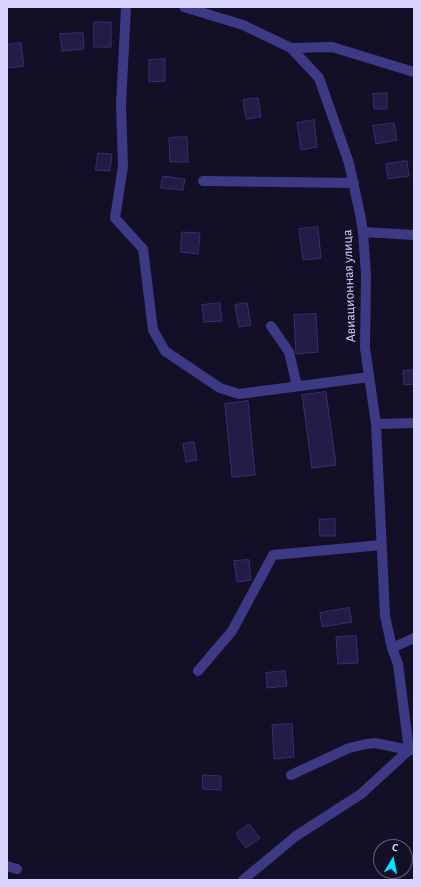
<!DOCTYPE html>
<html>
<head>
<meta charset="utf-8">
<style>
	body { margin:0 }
	#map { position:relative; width:421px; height:887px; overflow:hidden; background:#130f26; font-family:"Alegreya Sans",sans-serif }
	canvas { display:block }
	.frame { position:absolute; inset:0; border:8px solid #d9d4ff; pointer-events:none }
	.north { position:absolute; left:373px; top:839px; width:40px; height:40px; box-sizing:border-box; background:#130f26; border:1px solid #625e7d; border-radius:50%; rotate:10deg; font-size:11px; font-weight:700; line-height:16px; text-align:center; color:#d9d4ff }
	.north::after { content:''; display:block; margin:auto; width:14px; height:18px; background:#00e5ff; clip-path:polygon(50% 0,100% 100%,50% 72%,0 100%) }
</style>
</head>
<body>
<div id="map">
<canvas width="421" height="887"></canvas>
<div class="frame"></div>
<div class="north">С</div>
</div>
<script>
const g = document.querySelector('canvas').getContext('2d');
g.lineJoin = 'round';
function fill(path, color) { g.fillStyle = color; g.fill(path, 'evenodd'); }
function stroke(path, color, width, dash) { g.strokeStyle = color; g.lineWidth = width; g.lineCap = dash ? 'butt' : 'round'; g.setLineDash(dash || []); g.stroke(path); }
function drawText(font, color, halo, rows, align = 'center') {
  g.font = font + ' "Alegreya Sans",sans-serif'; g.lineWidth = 4; g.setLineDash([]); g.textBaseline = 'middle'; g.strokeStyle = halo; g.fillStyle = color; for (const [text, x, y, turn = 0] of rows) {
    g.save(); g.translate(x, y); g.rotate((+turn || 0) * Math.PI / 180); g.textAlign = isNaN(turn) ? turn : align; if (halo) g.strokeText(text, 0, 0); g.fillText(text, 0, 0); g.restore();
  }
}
const building = new Path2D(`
	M94,22H111V47H94Z
	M83,33L84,49L62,51L60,34Z
	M21,43L24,66L7,68V45Z
	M165,59V81L149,82V60Z
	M387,93V109H374L373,94Z
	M258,98L261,117L246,119L243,100Z
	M314,120L317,147L301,150L297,123Z
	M394,123L397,140L376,144L373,126Z
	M187,137L188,162H170L169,138Z
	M98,153L112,154L110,171L96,170Z
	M407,161L409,176L388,179L386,164Z
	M163,176L185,179L183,190L161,188Z
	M318,227L321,258L303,260L299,229Z
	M182,232L200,233L198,254L181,252Z
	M220,303L222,321L204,322L202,305Z
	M247,303L251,325L239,327L235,305Z
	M316,314L318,352L296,354L294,315Z
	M414,370V384L404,385L403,371Z
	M326,392L336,465L312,468L302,395Z
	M248,401L255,475L232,477L225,404Z
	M194,442L197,460L186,462L183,444Z
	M335,519V536H320L319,520Z
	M249,560L251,580L237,582L234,561Z
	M349,608L352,622L322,627L320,613Z
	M356,636L358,663L338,664L336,637Z
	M285,671L287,686L267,688L266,673Z
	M292,724L294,757L274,759L272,725Z
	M203,775L221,776V790L203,789Z
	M249,824L260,838L246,848L236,834Z`);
fill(building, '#241b47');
stroke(building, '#3b2d73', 1);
stroke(new Path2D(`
	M126,7L121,105L123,166L115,218L143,249L153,330L165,351L220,388L239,394L369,377
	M184,7L243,25L291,48L319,78L349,163L361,219L363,232L366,275L365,348L376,424L414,423
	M291,48L332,47L414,72
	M203,181L354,183
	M363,232L414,235
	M271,326L289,352L297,386
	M392,648L414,638
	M198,671L232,631L273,555L382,545
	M291,775L349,748L366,744L375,743L409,750H414
	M7,866L17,869
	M243,880L296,836L361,794L409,750L398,664L392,648L385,616L376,424`), '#3d3a85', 10);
drawText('14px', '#d9d4ff', '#130f26', [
	["Авиационная улица",349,286,-92]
]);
</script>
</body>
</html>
